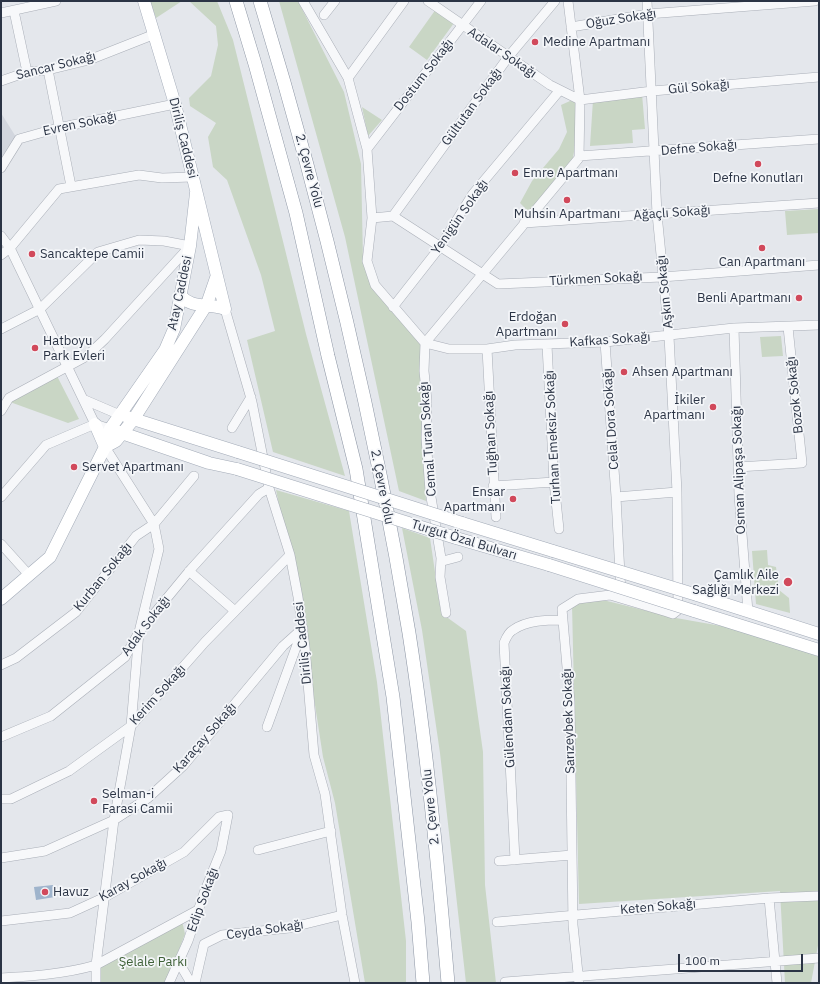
<!DOCTYPE html>
<html>
<head>
<meta charset="utf-8">
<style>
	body { margin:0 }
	#map { position:relative; width:820px; height:984px; overflow:hidden; background:#e4e7ec; font-family:"IBM Plex Sans",sans-serif }
	canvas { display:block }
	.frame { position:absolute; inset:0; border:2px solid #2b3445; pointer-events:none }
	.scale { position:absolute; left:678px; top:954px; width:125px; height:18px; box-sizing:border-box; border:2px solid #2b3445; border-top:0; padding-left:5px; font-size:12px; line-height:14px; white-space:nowrap; color:#2b3445; -webkit-text-stroke:3px #f4f6f9; paint-order:stroke }
</style>
</head>
<body>
<div id="map">
<canvas width="820" height="984"></canvas>
<div class="frame"></div>
<div class="scale">100 m</div>
</div>
<script>
const g = document.querySelector('canvas').getContext('2d');
g.lineJoin = 'round';
function fill(path, color) { g.fillStyle = color; g.fill(path, 'evenodd'); }
function stroke(path, color, width, dash) { g.strokeStyle = color; g.lineWidth = width; g.lineCap = dash ? 'butt' : 'round'; g.setLineDash(dash || []); g.stroke(path); }
function drawText(font, color, halo, rows, align = 'center') {
  g.font = font + ' "IBM Plex Sans",sans-serif'; g.lineWidth = 3.5; g.setLineDash([]); g.textBaseline = 'middle'; g.strokeStyle = halo; g.fillStyle = color; for (const [text, x, y, turn = 0] of rows) {
    g.save(); g.translate(x, y); g.rotate((+turn || 0) * Math.PI / 180); g.textAlign = isNaN(turn) ? turn : align; if (halo) g.strokeText(text, 0, 0); g.fillText(text, 0, 0); g.restore();
  }
}
fill(new Path2D(`
	M1,113L16,137L1,162Z`), '#d2d6de');
fill(new Path2D(`
	M150,1H182L156,18Z
	M189,1H217L233,40L306,334L345,476L273,452L247,340L275,331L261,275L227,180L213,167L208,137L216,123L190,106L189,98L211,76L218,45L216,26Z
	M279,1H298L344,92L361,164L363,260L371,286L423,340L422,384L426,501L399,491L345,237Z
	M436,9L454,23L427,60L409,47Z
	M642,94L645,129L632,130L633,143L590,146L593,100Z
	M570,101L577,102V133L573,158L529,212L520,203L532,181L559,149L567,132L561,105Z
	M362,107L382,120L368,136Z
	M819,209V233L787,235L785,211Z
	M781,336L783,356L762,357L760,337Z
	M57,376L79,419L68,423L10,402Z
	M276,490L349,511L377,682L406,941V983H365L335,803L323,757L303,627Z
	M402,528L430,538L441,613L466,631L483,752L485,885L496,983H466L440,753L422,630Z
	M767,550L768,565L776,567L779,590L789,598L790,613L756,604L752,551Z
	M599,599L676,618L755,632L819,657V940L811,983H785L780,891L579,904L572,605Z
	M182,921L185,934L166,983H97L96,967Z`), '#c9d6c5');
fill(new Path2D(`
	M53,885L55,897L36,900L34,887Z`), '#9fb4cc');
const minor = new Path2D(`
	M303,1L348,78L367,149L372,218
	M428,1L550,85L580,100
	M14,11L27,72
	M1,13L56,1
	M324,15L335,1
	M571,27L648,14L815,1
	M48,70L71,186
	M348,78L404,1
	M1,81L27,72L48,70L89,60L155,34
	M580,100L652,91L819,77
	M367,149L481,1
	M579,156L819,139
	M1,168L19,139L58,128L175,104
	M393,216L498,284L662,277L819,265
	M393,216L509,56L555,1
	M393,216L372,218L367,261L375,285L425,343
	M524,223L819,203
	M1,236L10,248L95,424
	M1,255L10,248L59,189L139,175L162,178L192,177
	M393,307L440,247L472,195L560,90
	M225,309L252,402L269,488L290,555L298,597L305,647L314,755L325,794L342,915L355,983
	M734,328L739,495L748,612
	M1,329L40,309L98,252L139,240L164,241L190,246
	M605,342L616,497L621,594
	M425,343L579,158L580,100L568,1
	M425,343L449,349H487L515,345L605,342L734,328L819,325
	M425,343L424,371L427,401L426,438L430,491L441,558L440,577L446,613
	M547,345L554,482L559,529
	M487,349L496,517
	M85,400L120,415
	M1,411L9,398L87,356L105,339L190,246
	M232,428L251,397
	M738,467L802,463L788,327
	M493,486L554,482
	M1,497L46,445L95,424L110,429
	M616,497L677,492
	M1,544L29,575
	M441,558L443,561L458,557
	M189,571L235,611
	M1,665L16,658L76,612L136,536L154,524L194,476
	M267,727L302,631
	M1,737L51,716L125,657L139,632L191,569L259,494L269,488
	M1,799H11L69,771L131,726L205,642L290,555
	M258,850L331,831
	M1,858L45,851L114,820L148,798L183,766L283,646L303,628
	M515,860L504,643C506,638 509,632 513,630C527,620 547,620 563,620
	M499,861L572,855
	M769,898L777,983
	M1,921L70,913L105,897L184,852L219,817L228,815L221,851L204,893L188,941L169,983
	M497,922L769,898L819,896
	M178,961L191,983
	M1,978C33,976 65,974 96,965L198,910
	M505,982L819,958
	M96,983V965L114,820L131,726L139,632L159,549L154,524L105,447
	M195,983L204,944L222,935L289,928L342,915
	M579,983L573,925L570,702L562,609L578,599L610,595L667,612L673,614L678,610L677,492L669,336L657,214L647,1`);
const major = new Path2D(`
	M144,1L175,104L225,309C207,302 193,310 180,295
	M127,417L238,452
	M95,424L105,447
	M116,431L209,463L237,469
	M105,447L116,441L133,420L207,304L216,278
	M462,523L553,551
	M456,538L549,565
	M697,595L819,634
	M1,599L50,557L105,447L110,429L165,350L174,329L190,246L196,193
	M694,611L819,650`);
const highway = new Path2D(`
	M236,1L255,64L296,213L328,356L356,469L393,697L418,922L423,983
	M260,1C323,208 374,419 409,633C427,749 438,866 448,983`);
stroke(minor, '#a9aeb7', 10);
stroke(major, '#a3abb8', 13);
stroke(highway, '#8b94a3', 14);
stroke(minor, '#f7f8fa', 9);
stroke(major, '#fff', 12);
stroke(highway, '#fff', 13);
const majorBridge = new Path2D(`
	M238,452L462,523
	M237,469L456,538
	M553,551L697,595
	M549,565L694,611`);
stroke(majorBridge, '#a3abb8', 13, []);
stroke(majorBridge, '#fff', 12);
for (const [x, y, r, color] of [
	[535,42,4,"#d1495b"],
	[758,164,4,"#d1495b"],
	[515,173,4,"#d1495b"],
	[567,200,4,"#d1495b"],
	[762,248,4,"#d1495b"],
	[32,254,4,"#d1495b"],
	[799,298,4,"#d1495b"],
	[565,324,4,"#d1495b"],
	[35,348,4,"#d1495b"],
	[624,372,4,"#d1495b"],
	[713,407,4,"#d1495b"],
	[74,467,4,"#d1495b"],
	[513,499,4,"#d1495b"],
	[788,582,5,"#d1495b"],
	[94,801,4,"#d1495b"],
	[45,892,4,"#d1495b"]
]) { const dot = new Path2D(); dot.arc(x, y, r, 0, 2 * Math.PI); g.fillStyle = color; g.fill(dot); stroke(dot, '#f4f6f9', 1.5); }
drawText('13px', '#2b3445', '#f4f6f9', [
	["Oğuz Sokağı",621,19,-9],
	["Adalar Sokağı",502,53,34],
	["Sancar Sokağı",56,66,-14],
	["Dostum Sokağı",424,75,-52],
	["Gül Sokağı",699,87,-5],
	["Gültutan Sokağı",472,107,-54],
	["Evren Sokağı",80,124,-12],
	["Diriliş Caddesi",183,138,76],
	["Defne Sokağı",699,148,-5],
	["2. Çevre Yolu",309,171,75],
	["Ağaçlı Sokağı",672,213,-4],
	["Yenigün Sokağı",460,217,-55],
	["Türkmen Sokağı",596,279,-3],
	["Aşkın Sokağı",665,292,-96],
	["Atay Caddesi",180,293,-78],
	["Kafkas Sokağı",610,340,-4],
	["Bozok Sokağı",795,395,-96],
	["Celal Dora Sokağı",611,419,-94],
	["Tuğhan Sokağı",491,433,-93],
	["Turhan Emeksiz Sokağı",553,437,-93],
	["Cemal Turan Sokağı",428,439,-94],
	["Osman Alipaşa Sokağı",739,470,-92],
	["2. Çevre Yolu",382,487,79],
	["Turgut Özal Bulvarı",464,540,17],
	["Kurban Sokağı",103,577,-51],
	["Adak Sokağı",146,626,-53],
	["Diriliş Caddesi",303,643,-96],
	["Kerim Sokağı",158,695,-48],
	["Gülendam Sokağı",508,717,-93],
	["Sarızeybek Sokağı",569,721,-92],
	["Karaçay Sokağı",205,738,-49],
	["2. Çevre Yolu",431,807,-96],
	["Karay Sokağı",133,880,-29],
	["Edip Sokağı",203,900,-70],
	["Keten Sokağı",658,907,-5],
	["Ceyda Sokağı",265,930,-8]
]);
drawText('13px', '#2b3445', '#f4f6f9', [
	["Medine Apartmanı",543,42],
	["Emre Apartmanı",523,173],
	["Defne Konutları",758,178,"center"],
	["Muhsin Apartmanı",567,214,"center"],
	["Sancaktepe Camii",40,254],
	["Can Apartmanı",762,262,"center"],
	["Benli Apartmanı",791,298,"right"],
	["Erdoğan",557,317,"right"],
	["Apartmanı",557,332,"right"],
	["Hatboyu",43,341],
	["Park Evleri",43,356],
	["Ahsen Apartmanı",632,372],
	["İkiler",705,400,"right"],
	["Apartmanı",705,415,"right"],
	["Servet Apartmanı",82,467],
	["Ensar",505,492,"right"],
	["Apartmanı",505,507,"right"],
	["Çamlık Aile",779,575,"right"],
	["Sağlığı Merkezi",779,590,"right"],
	["Selman-i",102,794],
	["Farasi Camii",102,809],
	["Havuz",53,892]
], 'left');
drawText('13px', '#3f6138', '#f4f6f9', [
	["Şelale Parkı",153,962]
]);
</script>
</body>
</html>
